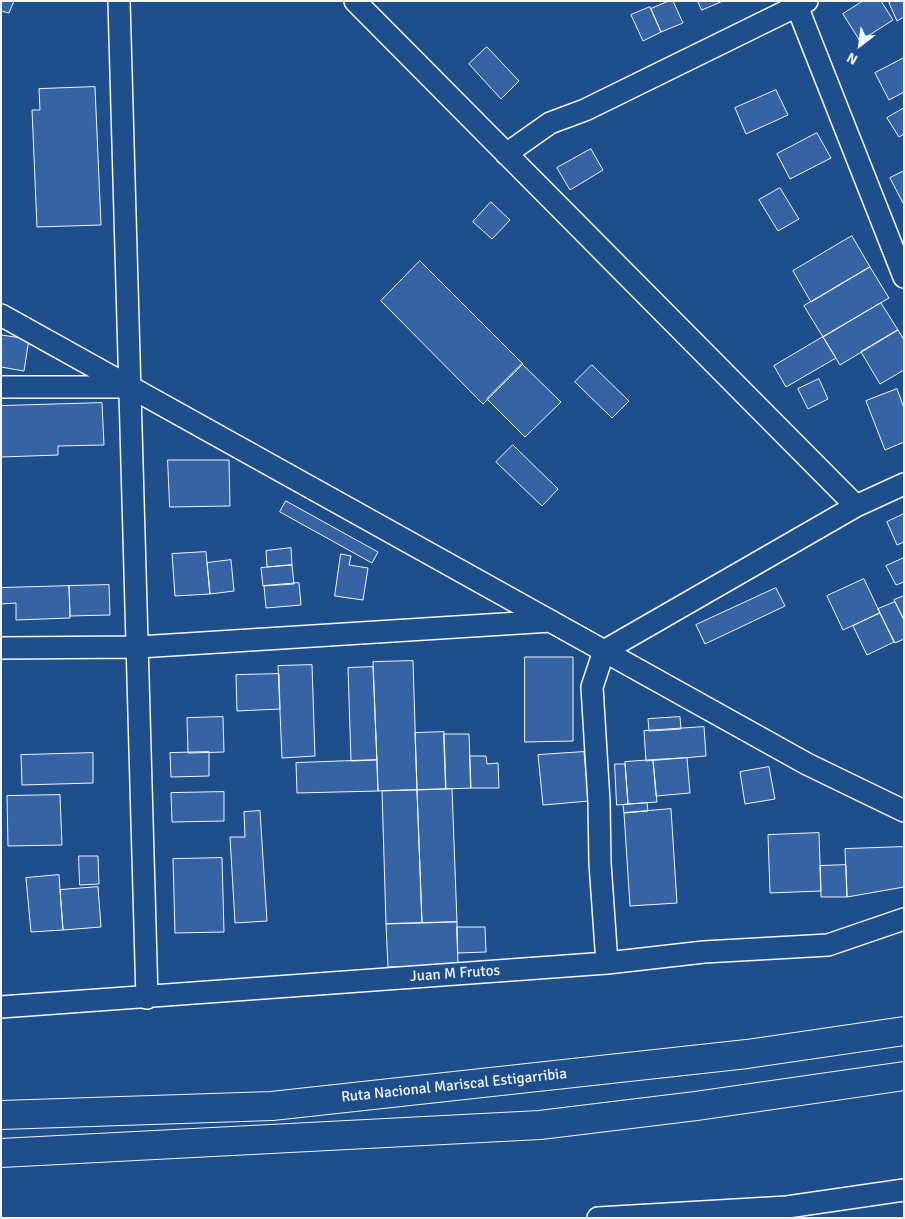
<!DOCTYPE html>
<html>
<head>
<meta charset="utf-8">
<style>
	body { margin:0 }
	#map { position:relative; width:905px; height:1219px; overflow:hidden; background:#1f4e8c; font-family:Signika,sans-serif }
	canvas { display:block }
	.frame { position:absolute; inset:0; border:2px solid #f2f6ff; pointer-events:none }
	.north { position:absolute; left:835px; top:20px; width:50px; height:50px; -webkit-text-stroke:4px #1f4e8c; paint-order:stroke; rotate:210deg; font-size:14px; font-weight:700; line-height:20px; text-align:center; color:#f2f6ff }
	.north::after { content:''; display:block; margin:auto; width:18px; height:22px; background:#f2f6ff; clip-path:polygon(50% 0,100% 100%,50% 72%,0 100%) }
</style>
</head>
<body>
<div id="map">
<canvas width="905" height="1219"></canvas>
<div class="frame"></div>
<div class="north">N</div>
</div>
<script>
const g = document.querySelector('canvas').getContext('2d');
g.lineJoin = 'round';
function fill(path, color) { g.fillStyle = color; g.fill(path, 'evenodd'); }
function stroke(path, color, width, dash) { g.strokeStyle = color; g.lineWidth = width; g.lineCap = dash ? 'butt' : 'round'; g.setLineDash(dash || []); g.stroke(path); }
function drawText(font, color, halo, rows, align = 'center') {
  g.font = font + ' Signika,sans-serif'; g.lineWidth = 4; g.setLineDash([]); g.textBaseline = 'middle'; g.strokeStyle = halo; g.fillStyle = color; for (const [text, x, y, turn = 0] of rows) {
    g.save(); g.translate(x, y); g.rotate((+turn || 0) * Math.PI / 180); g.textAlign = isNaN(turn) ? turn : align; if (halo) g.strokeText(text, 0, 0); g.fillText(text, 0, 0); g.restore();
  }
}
const building = new Path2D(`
	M1,1H14L9,13L1,11Z
	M669,1H673L683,23L661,32L651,9Z
	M698,1H723L702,10Z
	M863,1H881L893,20L860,41L843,14Z
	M893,1H904V17L897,21L889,3Z
	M650,7L661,32L643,41L631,15Z
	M487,47L519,81L501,99L469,64Z
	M904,58V92L889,100L875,73Z
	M95,87L101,225L37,227L32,110H40L39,89Z
	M776,90L788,115L746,134L735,108Z
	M904,108V134L899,137L887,118Z
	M817,133L831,158L790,179L777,154Z
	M591,149L603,170L570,190L557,168Z
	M904,171V203H903L890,178Z
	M780,188L799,219L778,231L759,200Z
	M491,202L510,220L492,239L473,222Z
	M852,236L870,267L811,302L793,271Z
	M420,261L523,364L483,404L381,301Z
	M870,267L889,298L823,337L804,306Z
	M881,303L898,330L840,365L823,337Z
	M898,330L904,340V370L880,384L861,352Z
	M1,335L29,339L24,371L1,367Z
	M823,337L836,358L786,387L774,366Z
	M522,364L561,402L525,437L487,399Z
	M592,365L629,401L612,418L575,382Z
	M819,379L828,399L808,409L798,389Z
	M897,389L904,408V442L885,450L866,401Z
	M102,403L104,445L58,446V455L1,457V406Z
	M513,445L558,489L542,506L496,462Z
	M168,460H229L230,506L170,507Z
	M286,501L378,552L372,563L280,512Z
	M904,514V542L897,545L887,522Z
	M291,548L292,565L267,567L266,551Z
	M206,552L210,594L175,596L172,554Z
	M341,554L351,556L349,565L368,568L363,600L335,596Z
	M904,558V582L896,585L886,566Z
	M231,560L234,591L210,594L207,563Z
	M292,565L294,584L263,586L261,568Z
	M864,579L880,613L843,630L827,596Z
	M299,583L301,605L266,608L264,586Z
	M109,585L110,615L70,616L69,586Z
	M69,586L70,618L16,620V603L1,604V588Z
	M776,588L785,606L705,644L696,625Z
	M904,596V620L894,600Z
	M895,602L904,620V639L895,643L878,609Z
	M880,613L894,642L867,655L853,626Z
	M525,657H573V741L525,742Z
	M413,661L417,790L378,791L373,662Z
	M312,665L315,756L282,758L278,666Z
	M373,667L377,760L351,761L348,668Z
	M279,674L280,709L237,711L236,675Z
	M223,717L224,752L188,753L187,718Z
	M680,717L681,729L649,731L648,719Z
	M704,727L706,756L646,761L644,731Z
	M444,732L446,789L417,790L415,733Z
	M444,734H469L471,788L446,789Z
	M209,752V776L171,777L170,753Z
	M584,752L589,801L543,805L538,755Z
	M93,753V783L22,785L21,755Z
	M470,756H486L487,764L498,763L499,788H471Z
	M687,758L690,793L656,796L653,760Z
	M377,760L378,791L297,793L296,763Z
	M653,760L657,802L628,804L625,762Z
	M615,764H625L628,804L617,805Z
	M769,767L775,799L745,804L740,772Z
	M452,789L457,922L422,923L417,790Z
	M417,790L422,923L386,924L382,791Z
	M224,792V821L172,822L171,793Z
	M60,795L62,845L8,846L7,796Z
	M647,803L648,811L624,813L623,805Z
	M671,809L677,903L630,906L624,813Z
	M260,811L267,921L235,923L230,837H245L244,812Z
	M819,833L821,891L770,893L768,835Z
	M904,847V887L847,897L845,849Z
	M79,856H98L99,884L80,885Z
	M222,858L224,932L175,933L173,859Z
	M846,865L847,897H821L820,866Z
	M59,875L63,930L31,932L26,878Z
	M98,887L101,927L63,930L60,890Z
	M457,922L458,965L388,967L386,924Z
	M457,927H485L486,952L458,953Z`);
fill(building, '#3563a3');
stroke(building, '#f2f6ff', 1);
const minor = new Path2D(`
	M119,1L147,998
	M355,1L856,506
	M795,1L904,277
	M506,154L550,123L585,110L807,1
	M1,315L807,764L904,811
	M1,387H128
	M1,648L139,647L551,621
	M607,963L600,863L599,802L592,687L604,651L856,506L904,484
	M1,1007L607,963L704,952L828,945L904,919
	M598,1218L787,1207L904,1190`);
const trunk = new Path2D(`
	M1,1115L272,1106L747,1054L904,1031
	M1,1153L540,1125L696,1106L904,1076`);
stroke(minor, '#f2f6ff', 24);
stroke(trunk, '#f2f6ff', 30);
stroke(minor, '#1f4e8c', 21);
stroke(trunk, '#1f4e8c', 28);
drawText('15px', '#f2f6ff', '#1f4e8c', [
	["Juan M Frutos",455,974,-4],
	["Ruta Nacional Mariscal Estigarribia",454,1086,-6]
]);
</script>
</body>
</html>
